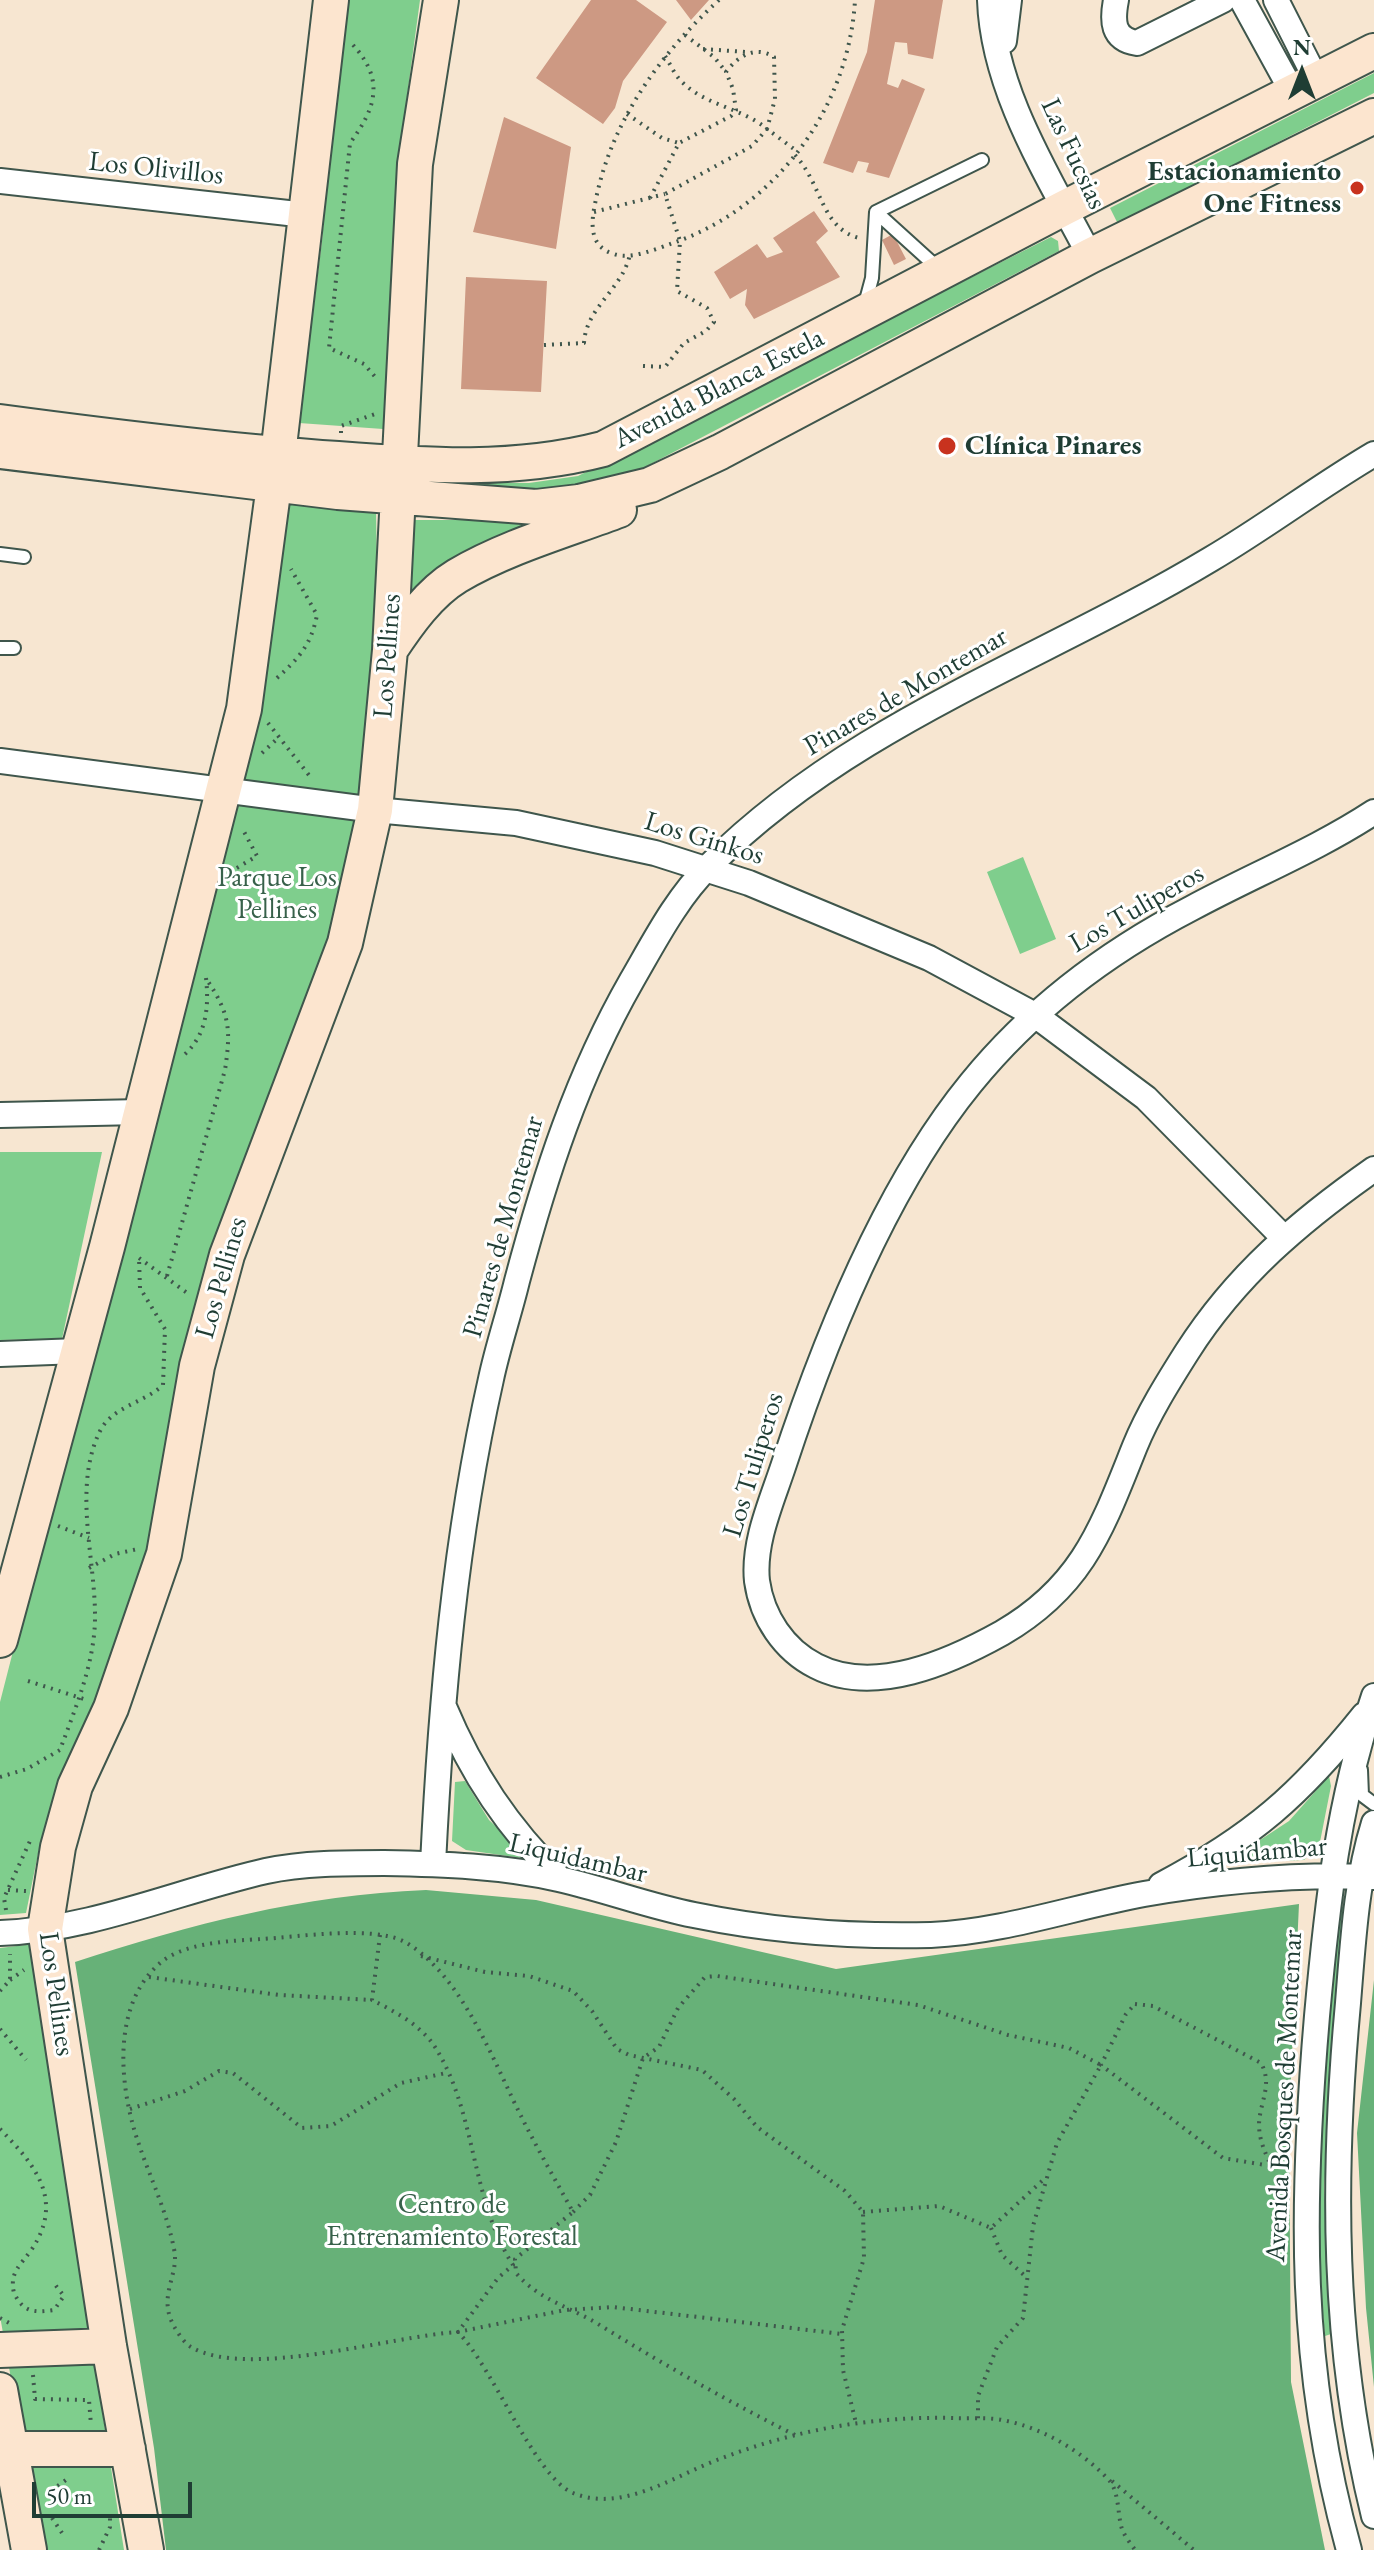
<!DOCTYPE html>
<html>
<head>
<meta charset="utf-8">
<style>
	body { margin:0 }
	#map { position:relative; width:1374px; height:2550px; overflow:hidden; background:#f7e6d1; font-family:"EB Garamond",serif }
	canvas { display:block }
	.north { position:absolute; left:1262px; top:32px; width:80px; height:80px; -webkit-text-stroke:6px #fff; paint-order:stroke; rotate:0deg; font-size:22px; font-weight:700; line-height:32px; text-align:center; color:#1f3d34 }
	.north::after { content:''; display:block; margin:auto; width:28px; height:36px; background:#1f3d34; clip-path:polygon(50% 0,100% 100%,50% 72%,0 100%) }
	.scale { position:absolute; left:32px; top:2482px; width:160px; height:36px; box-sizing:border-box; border:4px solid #1f3d34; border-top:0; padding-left:10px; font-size:24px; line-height:28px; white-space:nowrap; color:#1f3d34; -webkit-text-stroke:6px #fff; paint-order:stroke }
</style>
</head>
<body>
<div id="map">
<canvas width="1374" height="2550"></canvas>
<div class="north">N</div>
<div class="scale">50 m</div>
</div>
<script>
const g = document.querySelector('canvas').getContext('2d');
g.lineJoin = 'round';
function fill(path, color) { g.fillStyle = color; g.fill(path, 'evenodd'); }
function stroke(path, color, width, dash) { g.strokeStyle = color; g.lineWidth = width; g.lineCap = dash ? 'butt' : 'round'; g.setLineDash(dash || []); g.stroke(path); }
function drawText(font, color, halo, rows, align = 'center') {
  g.font = font + ' "EB Garamond",serif'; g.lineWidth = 6; g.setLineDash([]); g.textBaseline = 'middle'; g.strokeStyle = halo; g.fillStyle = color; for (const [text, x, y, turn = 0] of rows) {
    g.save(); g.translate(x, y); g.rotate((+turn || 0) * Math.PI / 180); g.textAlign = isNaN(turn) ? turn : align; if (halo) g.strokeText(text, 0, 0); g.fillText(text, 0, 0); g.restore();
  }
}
fill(new Path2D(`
	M343,0H420L401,141L383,429L299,423L322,241Z
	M1374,73V93L1118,224L1110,208Z
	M1051,237L1058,241L1059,251L622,479L539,498L423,482L529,483L578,476Z
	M283,497L376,510L379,691L344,896L127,1627L65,1775L40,1844L26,1913L0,1915V1702L88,1359Z
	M414,520H547L411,602Z
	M1023,857L1056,939L1020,954L987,872Z
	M0,1152H102L62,1339L0,1340Z
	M1329,1776L1331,1786L1319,1847L1304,1860L1225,1863L1289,1821Z
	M465,1781L489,1820L522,1851L521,1858L466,1850L452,1841L455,1782Z
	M1338,1905L1345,1908L1324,2187L1331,2334L1325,2336L1317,2254L1319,2130Z
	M33,1944L35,1986L124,2550H41L0,2316V1948Z`), '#7fce8d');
fill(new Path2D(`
	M426,1890L536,1900L836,1969L1299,1904L1289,2120L1291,2382L1325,2550H166L154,2448L75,1962C191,1924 303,1895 426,1890Z
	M1374,1980V2387L1366,2308L1357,2133Z`), '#67b178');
fill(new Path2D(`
	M591,0H636L667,22L623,81L615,108L603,124L536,78Z
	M676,0H709L691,20Z
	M875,0H943L933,59L908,54L907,43L895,42L887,84L898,88L902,79L925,89L889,178L866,172L869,163L858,161L853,173L823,163L867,52Z
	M504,117L571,147L556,249L473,232Z
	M814,211L828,231L816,242L840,277L754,319L745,305L747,289L730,299L714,272L757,244L767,258L783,252L773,238Z
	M893,234L906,259L894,265L882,240Z
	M466,277L547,281L541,392L461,389Z`), '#cd9983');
const lane = new Path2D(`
	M940,270L876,212L982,160
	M865,304L872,278L876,212
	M0,554L24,557
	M0,648H14
	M1361,1770L1362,1795L1374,1804`);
const street = new Path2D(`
	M990,0C993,91 1049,177 1090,256
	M1116,0C1112,21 1112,39 1137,43L1223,0
	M1242,0L1293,93
	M1276,0L1317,81
	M1004,41L1009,0
	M0,181L306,215
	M0,761L375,810L516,823L655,853L749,883L929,958L1035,1015L1146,1098L1282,1236
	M1374,812C1316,850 1253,875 1192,908C1107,952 1032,1008 971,1083C886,1187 825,1339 783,1467C771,1503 753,1543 757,1581C762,1617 784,1650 816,1666C874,1696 950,1662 1002,1633C1083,1586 1102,1528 1135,1446C1148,1414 1168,1382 1187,1352C1236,1275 1300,1221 1374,1169
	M0,1115L141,1112
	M0,1354L78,1351
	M444,1707C472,1774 508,1828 560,1879
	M1374,1823C1356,1881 1353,1942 1348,2003C1332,2176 1332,2347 1374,2516
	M433,1864C441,1701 455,1539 491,1379C498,1346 509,1314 517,1281C545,1176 577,1076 632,980C654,942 677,897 709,866C850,724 1043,660 1211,559C1267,526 1318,487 1374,454
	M1161,1885C1252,1837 1300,1795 1364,1715
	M0,1933C91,1930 178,1891 266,1871C303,1863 346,1863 384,1863C442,1864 502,1866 559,1879C604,1889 648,1906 694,1915C772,1931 851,1937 931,1935C1003,1932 1073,1907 1144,1894C1219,1881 1298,1874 1374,1877
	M1349,2550C1298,2367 1301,2203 1317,2016C1327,1905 1338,1803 1374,1696`);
const secondary = new Path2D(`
	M0,422C112,437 225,451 338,459C428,466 514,472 603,449L1064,208L1374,51
	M0,451L338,492L536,507L579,502L650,485L720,452L1090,256L1374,116
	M390,650C408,623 429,593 457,576C506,547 566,530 619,510
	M0,1640L107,1247L244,709L278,455L331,0
	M0,2350L109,2346
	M0,2390L29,2550
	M0,2449H128
	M146,2550L109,2346L45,1929L58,1847L75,1786L111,1708L164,1554L197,1366L227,1255L345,943L375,810L390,650L415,164L441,0`);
stroke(lane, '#3f564c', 16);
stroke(street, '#3f564c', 28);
stroke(secondary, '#3f564c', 38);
stroke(new Path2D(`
	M719,0C659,55 610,123 595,204C591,223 589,247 614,254C631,260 656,249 673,243C775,208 849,108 855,0
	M685,35L714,57L726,72
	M353,45C385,80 376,108 350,143L329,348L364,364L377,379
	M703,49L746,52
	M627,114L662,138L679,143
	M795,155C822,184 821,228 859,238
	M650,198L679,143L731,116L736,110L733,89L726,72C738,56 755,45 774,57L775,99L767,129C742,108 707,106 683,83C675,76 671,65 665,56
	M594,212L665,194
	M544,345L584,343C586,307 623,289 630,254
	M643,366L665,367L684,343L706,331L714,322L707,308L677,291L680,241L665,194L752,146L767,129L798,152
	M341,433V426L375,414
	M277,678C299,658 311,645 317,615L291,569
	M268,723L312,779
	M262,753L277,739
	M230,872L257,856L242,828
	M185,1054C207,1034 209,1006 206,978
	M139,1258L190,1295
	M167,1276L225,1070C231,1030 230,1014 207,980
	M58,1526L89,1538
	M89,1568L115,1554L138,1549
	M28,1681L87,1700
	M0,1777L27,1769L60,1750C75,1709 94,1665 95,1620C96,1560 72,1488 100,1431C113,1406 144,1403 163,1385L165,1329L140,1288L139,1258
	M8,1890L26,1891
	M6,1910L4,1898L30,1841
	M380,1935L372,2000C394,2011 421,2025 435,2047C477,2113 470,2198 513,2265L498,2278L458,2332L565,2310L613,2307L842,2334
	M421,1956L485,1972L529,1976L573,1991L592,2011L617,2049L629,2055L702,2070L734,2099L757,2127L845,2191L863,2212L864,2258L842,2330L843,2370L856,2423
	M149,1977L279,1995L372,2000
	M10,1980L24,1970
	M0,1991L10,1980V1954
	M1135,2004L1153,2006L1261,2063C1273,2085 1260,2101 1259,2124C1259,2140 1265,2152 1271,2166L1223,2158L1101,2065L1126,2014Z
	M0,2029L26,2060
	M130,2109L185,2091L219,2071L233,2073L302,2128L331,2126L401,2083L446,2073
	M0,2129C34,2164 65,2199 32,2249C21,2265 9,2272 14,2293C23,2312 34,2313 54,2310L64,2296L53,2282
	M573,2212L590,2195L616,2142L643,2058L659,2047L678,2008L705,1977L717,1976L918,2005L1008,2035L1069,2048L1101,2065L1057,2143L1033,2226L1023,2318L997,2347L978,2396V2419
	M863,2212L939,2206L991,2228L1042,2181
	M991,2228L1002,2255L1025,2276
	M0,2318L11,2324
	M33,2375L35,2399L89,2400L91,2425
	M795,2435C727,2401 663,2364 598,2324C568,2306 539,2300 516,2273L515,2259L573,2212C556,2181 538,2150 522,2118C493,2061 463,1976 405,1942C374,1925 297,1937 262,1939C231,1941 183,1942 159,1964C114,2004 119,2077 134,2129C146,2170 166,2207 174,2249C180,2276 156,2296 175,2328C179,2334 184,2343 191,2347C247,2380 391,2336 458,2332C494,2369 535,2477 573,2493C622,2513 672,2477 717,2460C794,2430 871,2416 954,2418C969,2419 987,2417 1002,2420C1041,2427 1080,2450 1107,2478C1120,2490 1117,2514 1122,2529C1125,2537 1131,2544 1135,2550
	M1112,2481L1194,2550
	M50,2507L52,2490L70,2477
	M52,2518L62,2533
	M99,2550L110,2527V2514`), '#3f564c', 4, [2, 6]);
stroke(lane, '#fff', 12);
stroke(street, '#fff', 24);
stroke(secondary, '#fce5cf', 34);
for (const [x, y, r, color] of [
	[1357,188,8,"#c8321e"],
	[947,446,10,"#c8321e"]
]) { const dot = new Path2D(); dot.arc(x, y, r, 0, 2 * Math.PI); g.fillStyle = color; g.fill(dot); stroke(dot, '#fff', 3); }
drawText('28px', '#1f3d34', '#fff', [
	["Las Fucsias",1073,154,65],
	["Los Olivillos",156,169,6],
	["Avenida Blanca Estela",719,389,-27],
	["Los Pellines",388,656,-86],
	["Pinares de Montemar",906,692,-30],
	["Los Ginkos",704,839,17],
	["Los Tuliperos",1137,909,-30],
	["Pinares de Montemar",504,1227,-74],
	["Los Pellines",222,1278,-74],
	["Los Tuliperos",754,1465,-73],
	["Liquidambar",1257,1853,-5],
	["Liquidambar",578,1859,13],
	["Los Pellines",56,1994,82],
	["Avenida Bosques de Montemar",1285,2096,-87]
]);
drawText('bold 28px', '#1f3d34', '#fff', [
	["Estacionamiento",1341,172],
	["One Fitness",1341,204],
	["Clínica Pinares",965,446,"left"]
], 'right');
drawText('28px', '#37614a', '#fff', [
	["Parque Los",277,878],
	["Pellines",277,910],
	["Centro de",452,2205],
	["Entrenamiento Forestal",452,2237]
]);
</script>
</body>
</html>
